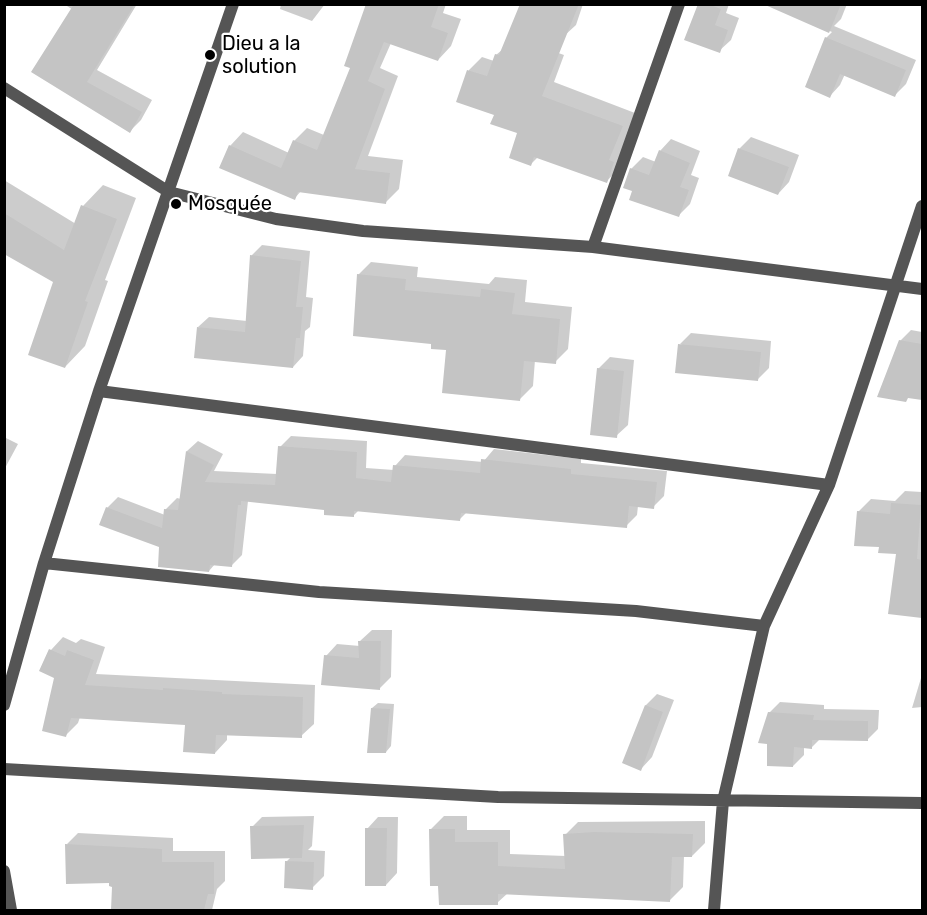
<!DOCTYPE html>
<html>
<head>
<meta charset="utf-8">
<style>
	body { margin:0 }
	#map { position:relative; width:927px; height:915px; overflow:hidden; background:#fff; font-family:Rubik,sans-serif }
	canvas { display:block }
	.frame { position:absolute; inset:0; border:6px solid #000; pointer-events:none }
</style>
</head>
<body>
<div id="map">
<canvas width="927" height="915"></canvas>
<div class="frame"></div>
</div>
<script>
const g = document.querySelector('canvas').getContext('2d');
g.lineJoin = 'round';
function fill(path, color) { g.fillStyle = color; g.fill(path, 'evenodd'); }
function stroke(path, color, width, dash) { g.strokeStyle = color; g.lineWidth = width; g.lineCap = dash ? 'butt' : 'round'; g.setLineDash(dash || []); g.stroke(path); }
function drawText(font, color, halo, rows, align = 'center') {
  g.font = font + ' Rubik,sans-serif'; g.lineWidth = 4.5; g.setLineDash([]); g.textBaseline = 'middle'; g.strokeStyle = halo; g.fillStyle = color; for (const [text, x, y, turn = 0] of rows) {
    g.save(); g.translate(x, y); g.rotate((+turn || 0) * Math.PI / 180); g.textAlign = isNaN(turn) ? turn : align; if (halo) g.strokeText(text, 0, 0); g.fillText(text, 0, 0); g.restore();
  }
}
fill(new Path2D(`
	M64,4H137L97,70L152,100L141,120L130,131L33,71L73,10Z
	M281,4H325L312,21L280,9Z
	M367,4H446L443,13L461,19L451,46L438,60L391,43L380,68L398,76L368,156L403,160L399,189L386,202L301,191L295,198L230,146L243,132L289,153L294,141L307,128L324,135L351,67Z
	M521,4H583L576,25L564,36Z
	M699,4H729L726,13L739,18L731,40L719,51Z
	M787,4H847L841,19L834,26L916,60L906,84L895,95L845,74L840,85L830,96L826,38L832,32L784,12Z
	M516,38L564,55L554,82L635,113L620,167L607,181L538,157L530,165L519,132L496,114L458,101L469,70L482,57L494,61L496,55Z
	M751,137L799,155L789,182L778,194L739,149Z
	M671,139L700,151L691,175L699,178L690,204L678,216L634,191L631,169L643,157L656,162L660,151Z
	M4,180L76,224L83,206L103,185L136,198L105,280L108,281L85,346L65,367L55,281L4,252Z
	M262,245L310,251L306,297L313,298L310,327L305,331L303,356L293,367L198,327L209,317L247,321L252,255Z
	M371,262L418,267L417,277L489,284L495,277L527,280L525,302L572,307L568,349L555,362L535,360L533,386L520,399L448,349L433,343L358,275Z
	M911,330L922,332V399L909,397L900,341Z
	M691,333L771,341L769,368L757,380L680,344Z
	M610,357L634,360L628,425L616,436L598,369Z
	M291,436L367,441L366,468L394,470L395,466L405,455L483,462L494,449L581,459V463L667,471L664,496L653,507L638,506L637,515L626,526L467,512L459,520L359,510L353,516L325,509L248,501L242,555L231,566L215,564L209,571L160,546L107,508L118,497L165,515L166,509L177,498L181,499L187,451L198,441L223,454L214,471L277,474L280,447Z
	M4,437L18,444L4,470Z
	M905,491L922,492V617L890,612L898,553L880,546L858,512L871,499L895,501Z
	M372,630H392L391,677L379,689L326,656L337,644L360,646V641Z
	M63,637L76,643L81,639L105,647L96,674L315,685L314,724L301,736L227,734V740L215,753L187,723L80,717L78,723L66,735L56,677L41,670L51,650Z
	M922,676V707L912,708L921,678Z
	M657,694L674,700L652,757L641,769L646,705Z
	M780,702L824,705V709L879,710L878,729L867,740L820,739L811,748L804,747V755L793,766L769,713Z
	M378,703L394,704L391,746L386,752L372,708Z
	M314,816L312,846L308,850L325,851L324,876L312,888L287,861L292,856L252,827L262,817Z
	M444,816H467V830H510V854L566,856L565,835L578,822L705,821V843L692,856H684L683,887L670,900L508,893L497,903L431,829Z
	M378,817H398L397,873L386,885L367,829Z
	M78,833L173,838V851H225V881L217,889L212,910H112L113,885L67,844Z`), '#0003');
fill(new Path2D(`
	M74,4H135L87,82L142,112L130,133L31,72Z
	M366,4H439L431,27L448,33L438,61L384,42L368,81L385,89L355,169L390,173L386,204L298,192L295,200L219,168L229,145L281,168L293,140L317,150L350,68L344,66Z
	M520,4H579L542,96L623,126L609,160L614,162L607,183L534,157L531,166L509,158L517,133L490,124L494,115L456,102L467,70L487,76L495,54L499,55Z
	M698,4H708L721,9L715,25L728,30L720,53L684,40Z
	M763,4H841L829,33Z
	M825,37L906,70L895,97L840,74L830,98L805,87Z
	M738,148L789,167L778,195L728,176Z
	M659,150L690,163L680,187L689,190L679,217L629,200L632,191L623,188L630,168L649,175Z
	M81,205L117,219L85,301L88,302L65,368L28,355L53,282L4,254V213L64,250Z
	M250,255L301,261L296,307H303L300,338H296L293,368L194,358L197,327L245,332Z
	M357,274L406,279L405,290L480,297L481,289L515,293L512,314L560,319L556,364L524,361L520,401L442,393L446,350L431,349V344L353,336Z
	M899,340L922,344V400L908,398L906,402L877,397Z
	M678,344L761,352L758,381L675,373Z
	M597,368L624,371L617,438L590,435Z
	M278,446L357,452L356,478L391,482L393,465L480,473L481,459L571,469V474L657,482L654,509L629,506L627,528L461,513L460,521L354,511V517L324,515V510L241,501V505H238L232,567L210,565L209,572L158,567L159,547L99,525L106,507L162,528L164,509L178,510L186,451L214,465L205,482L275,485Z
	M891,503L921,505L917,559L922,560V618L888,614L896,554L878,553L879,547L854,546L857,511L890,514Z
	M358,641H381L380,690L321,685L324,655L359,658Z
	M49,649L65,656L67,650L94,660L85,685L163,690V688L222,692V694L303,697L302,738L216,735L215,754L183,752L185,725L71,718L66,737L42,731L54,678L39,671Z
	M645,705L663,712L641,771L622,763Z
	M371,708L390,709L386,753H367Z
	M768,712L814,715L813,720L868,721V741L812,740V749L794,747L793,767L767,766V744L758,743Z
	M304,825L302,858L251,859L250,826Z
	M365,828H387L386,886H365Z
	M429,829H455V842H498V866L565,869L563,834L594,832L693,834L692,857H672L670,902L498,894V905H439L438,886H430Z
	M65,844L162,849V862H214V894H208L204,910H111L112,887L109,886V883L66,884Z
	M285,861L314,862L313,890L284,888Z`), '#c4c4c4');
stroke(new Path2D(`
	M4,88L169,192L276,219L363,231L593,247L922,289
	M593,247L679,4
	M99,391L829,485
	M44,563L319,592L636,611L764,626
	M4,705L44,563L99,391L233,4
	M4,769L498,797L922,803
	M4,871L11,910
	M714,910L723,801L764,626L829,485L922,206`), '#555', 12);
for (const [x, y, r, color] of [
	[210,55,6,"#000"],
	[176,204,6,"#000"]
]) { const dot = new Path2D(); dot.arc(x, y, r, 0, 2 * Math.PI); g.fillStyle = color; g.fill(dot); stroke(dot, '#fff', 2); }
drawText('20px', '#000', '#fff', [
	["Dieu a la",222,44],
	["solution",222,67],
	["Mosquée",188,204]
], 'left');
</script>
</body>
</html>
